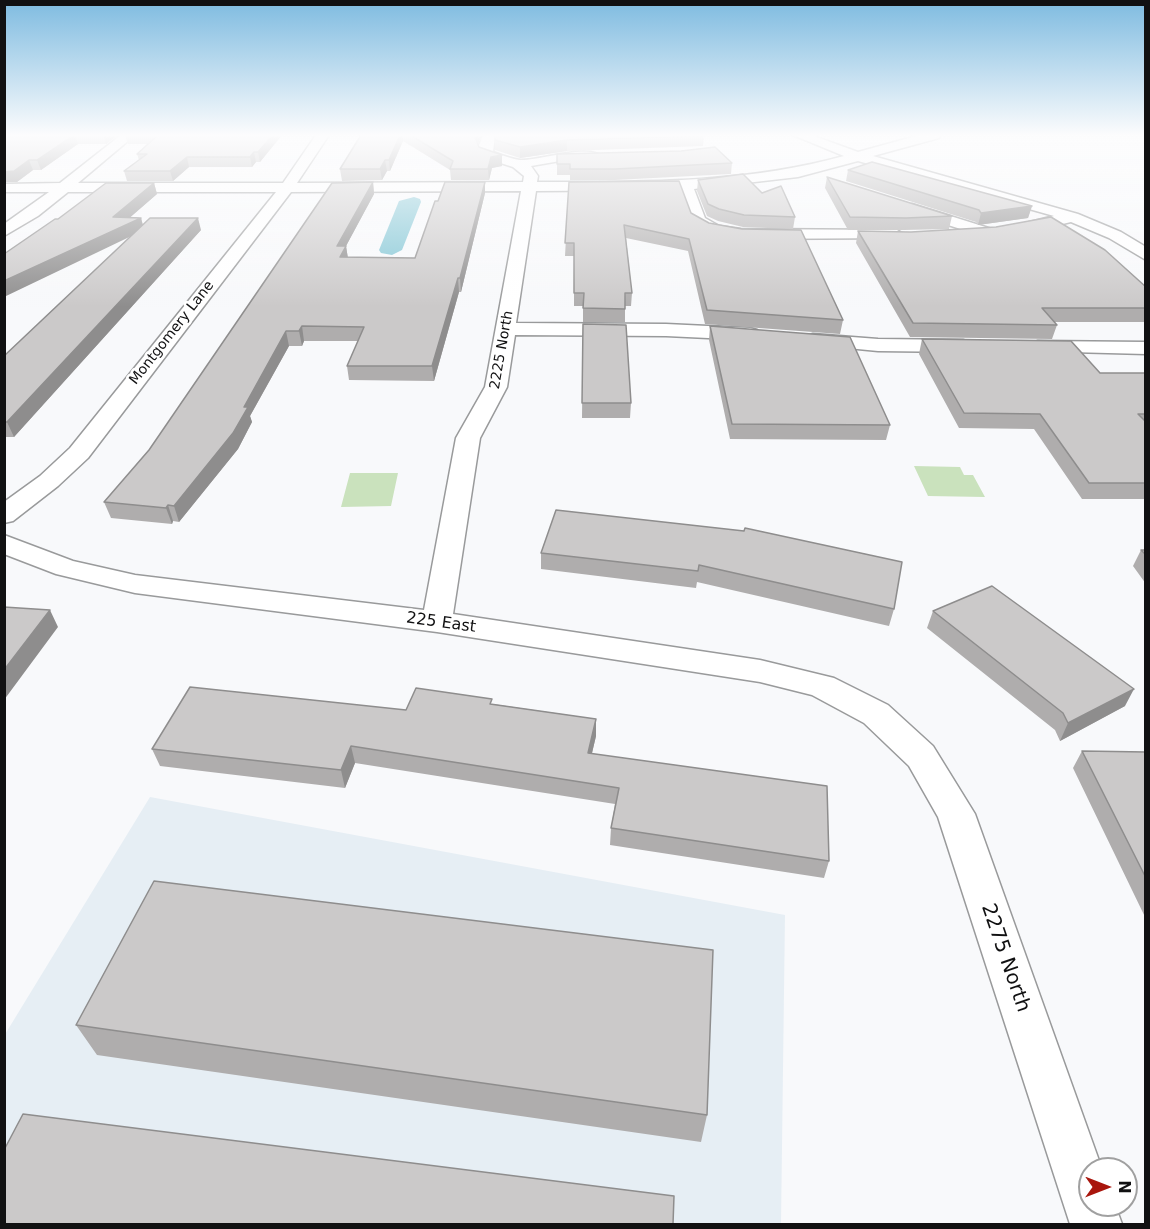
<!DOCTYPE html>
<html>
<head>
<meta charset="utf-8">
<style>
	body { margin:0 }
	#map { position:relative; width:1150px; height:1229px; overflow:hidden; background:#f8f9fb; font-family:"DejaVu Sans",sans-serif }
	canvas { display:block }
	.frame { position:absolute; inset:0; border:6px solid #111112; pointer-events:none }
	.north { position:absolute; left:1078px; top:1157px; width:60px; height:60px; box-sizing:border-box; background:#fff; border:2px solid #a0a0a0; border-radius:50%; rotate:90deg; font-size:16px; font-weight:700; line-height:24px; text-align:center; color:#111112 }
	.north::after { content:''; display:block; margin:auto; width:21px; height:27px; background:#a9160d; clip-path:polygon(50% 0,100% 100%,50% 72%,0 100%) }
</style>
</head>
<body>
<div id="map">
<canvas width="1150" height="1229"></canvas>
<div class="frame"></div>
<div class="north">N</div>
</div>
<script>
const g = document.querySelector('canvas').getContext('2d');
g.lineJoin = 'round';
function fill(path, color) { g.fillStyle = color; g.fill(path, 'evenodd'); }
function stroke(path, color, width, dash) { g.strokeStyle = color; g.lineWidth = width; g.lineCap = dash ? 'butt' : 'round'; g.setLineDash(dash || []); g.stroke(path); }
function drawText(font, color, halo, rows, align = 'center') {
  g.font = font + ' "DejaVu Sans",sans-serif'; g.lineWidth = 5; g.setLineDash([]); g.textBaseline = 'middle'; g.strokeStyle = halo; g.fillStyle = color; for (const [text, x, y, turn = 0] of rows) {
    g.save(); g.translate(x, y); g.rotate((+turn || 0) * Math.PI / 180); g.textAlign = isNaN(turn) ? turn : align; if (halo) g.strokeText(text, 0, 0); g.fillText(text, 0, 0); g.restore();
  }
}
fill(new Path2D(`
	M150,797L785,915L781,1224H5L4,1036Z`), '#e6eef4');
fill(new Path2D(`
	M914,466L960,467L964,475H973L985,497L928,496Z
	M350,473H398L391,506L341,507Z`), '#cae2bd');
fill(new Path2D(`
	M414,197L420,199L421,202L402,250L392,255L381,253L379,250L399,201Z`), '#80c5d4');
const minor = new Path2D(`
	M121,135H135L78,183H283L316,135H329L297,183L523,182L524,176L513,167L482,157L478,148L483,135H495L493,152C501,155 512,159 520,160C538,161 589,143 603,157L596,161H560L531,166L538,176L537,182C642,182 742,184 844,156L793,135H811L858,152L920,135H941L939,138L873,156L1078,214L1121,232L1146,247V260L1109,238L1071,222L1020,234L1014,232L1012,229L1014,226L1054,216L858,161L798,177L694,189L705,218L719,226L741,229L897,230L905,235L903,238L741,239L709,233L692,224L680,190L536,191L516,323L666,324L750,328L757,330L760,334L757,338L750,340L666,336L515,335L507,387L480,438L453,614L760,660L834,678L888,705L933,746L975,814L1102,1169H1090V1205H1115L1122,1224H1070L938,817L909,766L864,723L812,695L760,682L437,632L135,593L56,574L4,554V535L73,561L135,575L424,610L456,438L485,387L521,191L291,192L88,458L58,486L13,521L4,523V502L40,476L70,448L276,192H68L38,216L4,236V224L49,192H4V184L60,183Z
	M912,204L995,230L997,233L989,238L907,212L904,209Z
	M813,334L878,339L963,340L970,342L973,346L970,350L963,352L878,351L806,344L803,340L806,336Z
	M1038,341L1146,342V354L1031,351L1028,347L1031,343Z`);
stroke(minor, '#999a9b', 3);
fill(minor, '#fff');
fill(new Path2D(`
	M4,135H118L106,144H78L41,170H33L17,182Z
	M125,135H282L260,162H256L252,167H189L173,181H127L124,171L139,160L137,154L148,144H128Z
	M361,135H482L478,143L479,147L502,166L492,168L489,180H451L450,170L403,141L390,171H387L382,180L342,181L340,169Z
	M704,136L703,146L567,151L520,158L495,150V140Z
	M732,163L731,174L615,180H570V175H557V164Z
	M848,170L1032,206L1028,218L978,225L976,222L846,181Z
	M827,177L952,216L949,229L904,230H848L825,188Z
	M698,180L762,193L795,217L793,229L743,227L718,221L707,216L697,191Z
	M373,182L374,194L346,246L348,258H415L438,201L485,182V193L461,292H459L434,381L349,380L347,366L358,341H304L302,346H289L250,416L252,422L238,449L179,522L173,521L172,524L111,518L104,502L149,450Z
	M569,182L691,213L843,320L840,334L705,324L688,251L626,238L632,293L631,306H625V322H583V306H574V256H565Z
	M154,183L157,194L130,217L141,218L143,225L201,230L14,437H6L4,439V356L131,236L58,219Z
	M858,231L1146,287V322H1054L1057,325L1052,339L910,337L856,243Z
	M583,324L631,403L630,418H582Z
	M710,326L890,425L886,440L730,439L709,340Z
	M922,339L1100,373H1146V499H1082L1034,429L959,428L919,354Z
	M556,510L894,609L889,626L697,582L696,588L541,569V553Z
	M1141,550H1146V584L1133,566Z
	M933,611L1125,706L1060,741L1055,730L927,628Z
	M493,704L596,719V736L592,753L829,861L824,878L610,845L611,828L615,804L355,763L345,788L160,766L152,749L406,710Z
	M1082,751L1146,752V919L1073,768Z
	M76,1025L707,1115L701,1142L97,1055Z`), '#afadad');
fill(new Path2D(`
	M74,135H75L78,144L41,170L37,160Z
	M103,135H118L106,144Z
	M273,135H282L260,162L258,152Z
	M400,135H403V141L390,171L389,160Z
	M476,135H482L476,147L475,137Z
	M567,140V151L520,158V147Z
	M254,152L256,162L252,167L250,157Z
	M502,155V166L492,168L489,180L488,169L491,157Z
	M187,157L189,167L173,181L170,171Z
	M29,160L33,170L17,182H4V172Z
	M385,160L387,171L382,180L380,169Z
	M373,182L374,194L339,259L337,246Z
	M485,182V193L461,292L460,278Z
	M154,183L157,194L118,228L141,218L144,230L4,297V281L113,217Z
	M1032,206L1028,218L978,225L981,213Z
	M198,218L201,230L14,437L7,422Z
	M346,246L348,259L340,257Z
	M458,278L459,292L434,381L432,366Z
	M302,326L304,341L302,346L299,331Z
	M286,331L289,346L250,416L252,422L238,449L179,522L174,506L244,407Z
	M168,505L173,521L172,524L166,508Z
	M50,610L58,627L4,700V670Z
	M1134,689L1125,706L1060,741L1068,723Z
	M596,719V736L588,770V753Z
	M351,746L355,763L345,788L341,770Z`), '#8e8d8d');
const building = new Path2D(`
	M4,135H74L37,160H29L14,171L4,172Z
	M158,135H273L258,152H254L250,157H187L170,171H124L147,154H137Z
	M361,135H400L389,160H385L380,169H340Z
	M410,135H476L475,137L479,147L502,155L491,157L488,169H450L453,161Z
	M495,135H703L704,136L567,140L520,147L495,140Z
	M715,147L732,163L615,169H570V164H557V154L681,151Z
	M872,162L1032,206L981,213L979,210L848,170Z
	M743,174L762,193L781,186L795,217L744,215L719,209L708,204L698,180Z
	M827,177L952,216L906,218L850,217Z
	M679,181L691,213L709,223L742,229L801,230L843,320L707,310L689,239L624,225L632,293H625V309L583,308L584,293H574V243H565L569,182Z
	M373,182L337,246H346L340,257L415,258L435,201H438L445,182H485L460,278H458L432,366H347L364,327L302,326L299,331H286L244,407H248L233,433L174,506L168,505L166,508L104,502L149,450L332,183Z
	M106,183H154L113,217L141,218L4,281V254L55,219H58Z
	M1051,217L1105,250L1146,287V308H1042L1057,325L913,323L858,231L911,232L996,227Z
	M150,218H198L7,422H4V356Z
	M583,324L626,325L631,403H582Z
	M710,326L850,337L890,425L732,424Z
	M922,339L1071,341L1100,373H1146V414H1138L1146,422V483H1089L1040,414L964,413Z
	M556,510L744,531L745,528L902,562L894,609L699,565L698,571L541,553Z
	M1141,550H1146V555Z
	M992,586L1134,689L1068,723L1063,713L933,611Z
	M4,607L50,610L4,670Z
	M190,687L406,710L416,688L492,699L490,704L596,719L588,753L827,786L829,861L611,828L619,788L351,746L341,770L152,749Z
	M1082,751L1146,752V878Z
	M154,881L713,950L707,1115L76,1025Z
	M23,1114L674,1196L673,1224H4V1150Z`);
fill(building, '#cbc9c9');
stroke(building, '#8e8d8d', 1.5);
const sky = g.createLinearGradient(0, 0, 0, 307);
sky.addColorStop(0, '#7ebbe0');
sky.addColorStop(0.44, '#fcfcfd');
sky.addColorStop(1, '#fcfcfd00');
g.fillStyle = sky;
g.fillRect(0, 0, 1150, 307);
drawText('14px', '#111112', '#fff', [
	["Montgomery Lane",172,333,-52],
	["2225 North",502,350,-80]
]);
drawText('16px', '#111112', '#fff', [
	["225 East",441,623,8]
]);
drawText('20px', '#111112', '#fff', [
	["2275 North",1005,958,71]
]);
</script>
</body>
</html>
